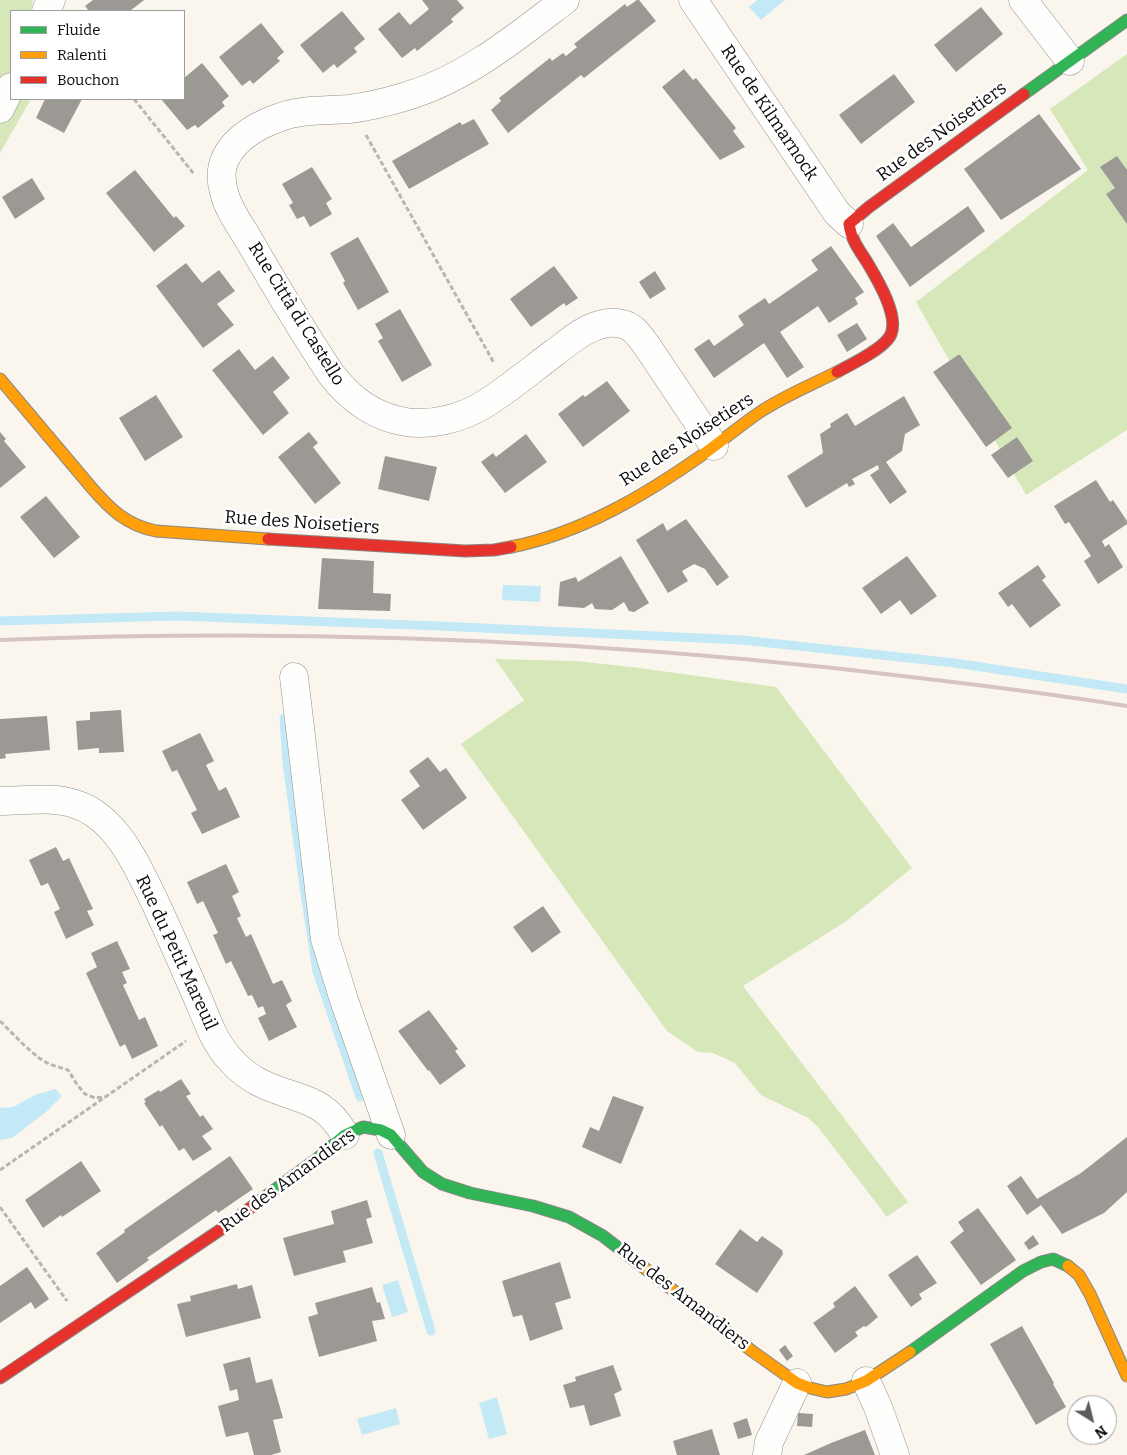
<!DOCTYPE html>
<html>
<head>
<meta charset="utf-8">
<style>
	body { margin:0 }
	#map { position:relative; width:1127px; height:1455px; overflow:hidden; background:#faf6ee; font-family:Bitter,serif }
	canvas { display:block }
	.legend { position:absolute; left:10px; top:10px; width:175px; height:90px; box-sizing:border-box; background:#fff; border:1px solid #9d9d9d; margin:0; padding:6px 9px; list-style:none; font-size:15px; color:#0b0b0b }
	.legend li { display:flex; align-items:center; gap:10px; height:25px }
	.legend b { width:25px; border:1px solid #9d9d9d }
	.north { position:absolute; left:1067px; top:1395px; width:50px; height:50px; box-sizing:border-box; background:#fff; border:1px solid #9d9d9d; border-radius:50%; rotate:144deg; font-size:14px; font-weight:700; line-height:20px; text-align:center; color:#0b0b0b }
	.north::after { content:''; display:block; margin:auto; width:18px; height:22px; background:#5f5d5a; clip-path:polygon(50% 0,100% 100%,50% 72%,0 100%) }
</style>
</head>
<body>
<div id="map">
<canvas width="1127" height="1455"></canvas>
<ul class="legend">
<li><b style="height:6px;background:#30b455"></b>Fluide</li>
<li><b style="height:6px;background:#ff9f0a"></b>Ralenti</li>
<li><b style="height:6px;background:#e5322d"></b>Bouchon</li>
</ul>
<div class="north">N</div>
</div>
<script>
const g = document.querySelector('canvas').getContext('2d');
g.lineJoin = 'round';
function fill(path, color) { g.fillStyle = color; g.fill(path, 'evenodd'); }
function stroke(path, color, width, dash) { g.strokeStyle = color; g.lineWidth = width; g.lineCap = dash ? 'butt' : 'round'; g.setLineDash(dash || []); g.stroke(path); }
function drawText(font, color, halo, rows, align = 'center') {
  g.font = font + ' Bitter,serif'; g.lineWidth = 5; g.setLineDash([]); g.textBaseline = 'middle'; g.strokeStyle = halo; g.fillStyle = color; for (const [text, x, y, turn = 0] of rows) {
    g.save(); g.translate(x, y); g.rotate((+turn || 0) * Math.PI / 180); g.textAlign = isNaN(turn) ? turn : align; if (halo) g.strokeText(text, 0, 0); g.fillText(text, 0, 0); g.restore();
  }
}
fill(new Path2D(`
	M0,0H33L31,11H11V99H31L0,153Z
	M1127,54V430L1026,495L916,302L1088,170L1050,109Z
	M495,659L576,661L640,668L776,687L912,868L845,922L743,986L908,1202L887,1217L818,1127L808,1118L761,1095L735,1063L713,1053L698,1052L667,1031L461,744L524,700Z`), '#d6e8ba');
fill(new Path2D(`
	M757,0H785L761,20L749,7Z
	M503,585L541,586L540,602L502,600Z
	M55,1089L62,1096L46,1112L12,1138L0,1140V1108L13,1107L35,1095Z
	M398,1280L408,1312L392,1317L382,1285Z
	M497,1397L507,1434L489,1439L479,1403Z
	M396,1408L400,1424L362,1435L357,1419Z`), '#c3e9f6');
stroke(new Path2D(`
	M0,621L177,616L439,626L742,640L955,663L1127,689
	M284,718L287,763L305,894L317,971L360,1097
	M378,1153L431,1331`), '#c3e9f6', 9);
fill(new Path2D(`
	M93,0H144L130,11H89L85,6Z
	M422,0H457L464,8L451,19L453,22L417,51L415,48L402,58L378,29L399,12L410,25L429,9Z
	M637,0H639L656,21L584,78L581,75L508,133L491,110L501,101L499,98L550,58L552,61L563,53L566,56L577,47L574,44L625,4L627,7Z
	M981,7L1003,34L956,72L934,45Z
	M342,11L365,39L354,48L357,52L337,68L334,64L323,73L300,45Z
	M261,23L284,52L277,58L280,61L253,84L250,80L242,86L219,57Z
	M202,63L229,96L222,102L225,106L198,128L195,125L187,130L161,99H184V78Z
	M684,69L693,80L696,78L736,128L733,131L745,147L720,160L662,87Z
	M894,74L915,102L861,144L839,115Z
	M45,99H82L64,133L36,118Z
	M1039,114L1081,169L1001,220L964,169Z
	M474,119L489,144L409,189L392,161L460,122L462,125Z
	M1117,156L1127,170V224L1106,194L1115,188L1100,167Z
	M312,167L332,199L326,203L332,214L310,227L304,216L297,219L289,205L293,203L282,184Z
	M135,170L174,218L176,216L185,226L154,252L106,193Z
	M32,178L45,199L15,219L2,197Z
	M968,206L985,231L910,287L876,236L893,223L911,247Z
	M358,237L389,292L358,310L343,283L345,281L330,253Z
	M831,246L864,292L855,298L858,304L829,323L818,306L780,332L804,367L787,378L764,343L714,378L694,349L709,339L714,346L744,325L738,316L765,298L769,304L818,270L811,260Z
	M186,263L202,283L219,270L235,291L217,304L234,325L203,348L156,286Z
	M554,266L578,298L566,306L564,303L531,327L510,299Z
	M655,271L666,289L650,299L639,282Z
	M400,309L432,365L402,382L378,341L383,338L375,324Z
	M857,323L867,339L847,352L837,335Z
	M239,349L255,370L273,356L290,378L273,392L289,413L263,435L212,370Z
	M958,355H960L1012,428L986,447L933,372Z
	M607,381L630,411L583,447L558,414L583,395L585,397Z
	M156,395L183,437L145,461L119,418Z
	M904,396L920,425L905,434L902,451L886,462L907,492L890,504L870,475L879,469L878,465L852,479L855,484L849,487L847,483L806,508L787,476L823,453L820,434L831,427L830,424L847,413L855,426Z
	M0,432L6,439L4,441L26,467L0,488Z
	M309,432L318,443L313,447L341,483L315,504L278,457Z
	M526,434L547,462L505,493L481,462L493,453L496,457Z
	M1017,437L1033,461L1008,478L991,455Z
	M385,456L437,467L429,501L378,489Z
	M1096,480L1110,502L1113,500L1127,521V524L1102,541L1105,547L1109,544L1123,567L1098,584L1084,561L1091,556L1069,522L1065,524L1054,506Z
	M46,496L80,537L54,558L20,517Z
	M686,519L729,577L717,586L705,569L694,564L682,571L688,581L668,593L636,540L663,523L667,531Z
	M621,556L649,603L634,612L629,611L624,602L612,610L595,609L592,603L584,608L558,606L560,582L576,577L578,582Z
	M907,556L937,596L911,615L900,600L881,614L862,588Z
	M322,558L374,561L373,593L391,594L390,611L318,609Z
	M1038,565L1046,577L1042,580L1061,605L1030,628L1012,604L1008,607L998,593Z
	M121,710L124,752L99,753V748L78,750L76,721L90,720V712Z
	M47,716L50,750L5,754L6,758L0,759V719Z
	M200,733L214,761L206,765L219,791L226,787L240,817L202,834L191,813L197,810L177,770L172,772L162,751Z
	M428,757L440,772L446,768L467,798L423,830L401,800L420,786L409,771Z
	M56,847L63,861L69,858L93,909L87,911L94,925L66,939L54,912L60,909L48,883L41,886L29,860Z
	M226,864L239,892L232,896L241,916L237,918L246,937L251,934L273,984L282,980L292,1001L286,1005L297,1027L269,1041L258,1018L266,1014L263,1006L258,1008L252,995L248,996L231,961L226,964L213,935L218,933L203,901L197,904L187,882Z
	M543,906L561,932L532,953L513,927Z
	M117,941L130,969L122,972L127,983L123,985L139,1020L145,1017L158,1046L132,1059L125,1044L120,1047L86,973L97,967L91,953Z
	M429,1010L458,1049L455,1051L466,1066L440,1085L429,1070L428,1071L398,1031Z
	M181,1079L191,1094L186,1096L200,1117L203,1115L213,1129L202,1136L212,1149L193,1161L184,1148L179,1151L162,1125L160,1127L144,1103L146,1102L144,1099L159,1090L160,1092Z
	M613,1096L644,1107L621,1164L582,1147L590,1127L599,1131Z
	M1127,1137V1192L1104,1213L1062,1234L1041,1205L1027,1215L1007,1186L1021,1176L1037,1199L1081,1173Z
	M230,1156L253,1189L218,1213L216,1210L147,1258L149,1260L117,1283L96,1253L125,1232L124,1230Z
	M81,1161L101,1191L62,1217L61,1215L43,1228L25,1200Z
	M367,1200L372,1217L366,1219L373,1243L343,1251L346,1262L294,1276L283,1238L334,1224L331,1211Z
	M978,1208L1016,1260L981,1285L950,1242L964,1231L958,1222Z
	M740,1229L757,1242L762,1236L782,1250L783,1254L757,1293L715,1264Z
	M1033,1235L1039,1244L1029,1250L1024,1243Z
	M917,1255L937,1283L919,1294L922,1299L911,1307L888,1275Z
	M560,1262L571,1298L555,1303L563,1329L530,1341L522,1315L513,1317L502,1281Z
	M27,1267L49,1299L35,1309L31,1302L0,1323V1286Z
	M237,1284L238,1289L252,1285L261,1318L186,1337L177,1304L191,1301L190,1296Z
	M855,1286L878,1317L866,1327L864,1326L855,1332L858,1336L835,1353L813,1323L835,1307L833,1303Z
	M372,1287L377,1303L380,1302L385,1319L372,1321L377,1341L319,1357L308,1317L318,1314L315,1303Z
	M1022,1326L1054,1383L1053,1384L1066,1407L1036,1425L990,1344Z
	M785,1345L793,1356L787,1361L779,1350Z
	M250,1357L256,1383L272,1379L283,1418L273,1420L281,1452L271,1455H254L248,1432L226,1437L218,1406L239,1400L237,1389L230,1391L223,1364Z
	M613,1365L622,1390L614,1394L621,1416L590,1426L584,1405L570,1408L563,1385L576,1381L575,1377Z
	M798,1413L813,1414L812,1427L797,1426Z
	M747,1418L752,1435L738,1439L733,1423Z
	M712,1429L720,1455H677L673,1441Z
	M865,1430L875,1455H804L831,1443Z`), '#9c9994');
const street = new Path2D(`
	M565,0C515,38 466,79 404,97C387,102 367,107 349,109C326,111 299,109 278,118C255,126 226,143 222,170C221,177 222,185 224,192C228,210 241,226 250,242C276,287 303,332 331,374C351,400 374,417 406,422C431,426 462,418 483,405C508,390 531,370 554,353C569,342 584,328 603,324C609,322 617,323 622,324C634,326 640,337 647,346L714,446
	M693,0L837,213L849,224
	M1023,0L1070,61
	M46,11L51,0
	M0,109L11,87
	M294,677L325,939L344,1000L391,1135
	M0,801C24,801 51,796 75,804C89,808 102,818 112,829C129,848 140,872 151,894C168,929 183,965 199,1001C207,1020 214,1041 228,1057C239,1070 252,1080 267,1086C302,1101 324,1098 345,1135
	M866,1381L878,1407L895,1455
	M767,1455L769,1442L797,1383`);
const fast = new Path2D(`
	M1024,94L1127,20
	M269,1194L318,1158L345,1135L363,1127L381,1130L391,1135L423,1172L442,1184L470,1193L533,1206L569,1217L603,1236L634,1260
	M910,1352L1023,1271L1041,1262L1053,1259L1068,1266`);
const slow = new Path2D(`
	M0,379L91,487C110,509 126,525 156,531L268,539
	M511,547C582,533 647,494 705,453C723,440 741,425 760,412C784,396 811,385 837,372
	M634,1260L752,1351L797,1383L810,1388L827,1392L846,1389L866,1381L910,1352
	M1068,1266L1079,1275L1090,1294L1127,1376`);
const jam = new Path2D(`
	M837,372C850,365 886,348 891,334C899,315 877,279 867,262C859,250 851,239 849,224L869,207L1024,94
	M268,539L465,551L494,550L511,547
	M0,1378L226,1226L269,1194`);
stroke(street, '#93918d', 29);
stroke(fast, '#898784', 13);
stroke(slow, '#898784', 13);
stroke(jam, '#898784', 13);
stroke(new Path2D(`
	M134,99L194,174
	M366,135L494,363
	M0,1021L25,1046L39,1058L49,1064L68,1070L78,1086L85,1094L95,1098L105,1097
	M0,1170L186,1041
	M0,1207L67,1301`), '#b7b6b5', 3, [5, 2.5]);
stroke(street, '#fefefc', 28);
stroke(fast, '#30b455', 11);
stroke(slow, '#ff9f0a', 11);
stroke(jam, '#e5322d', 11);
stroke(new Path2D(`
	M0,640C306,628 614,640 919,678C988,686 1058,695 1127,706`), '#d7c3c4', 4);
drawText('18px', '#0b0b0b', '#fff', [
	["Rue de Kilmarnock",769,113,56],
	["Rue des Noisetiers",942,132,-36],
	["Rue Città di Castello",296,314,58],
	["Rue des Noisetiers",687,440,-33],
	["Rue des Noisetiers",302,523,4],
	["Rue du Petit Mareuil",176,953,65],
	["Rue des Amandiers",288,1181,-36],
	["Rue des Amandiers",683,1297,38]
]);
</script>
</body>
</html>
